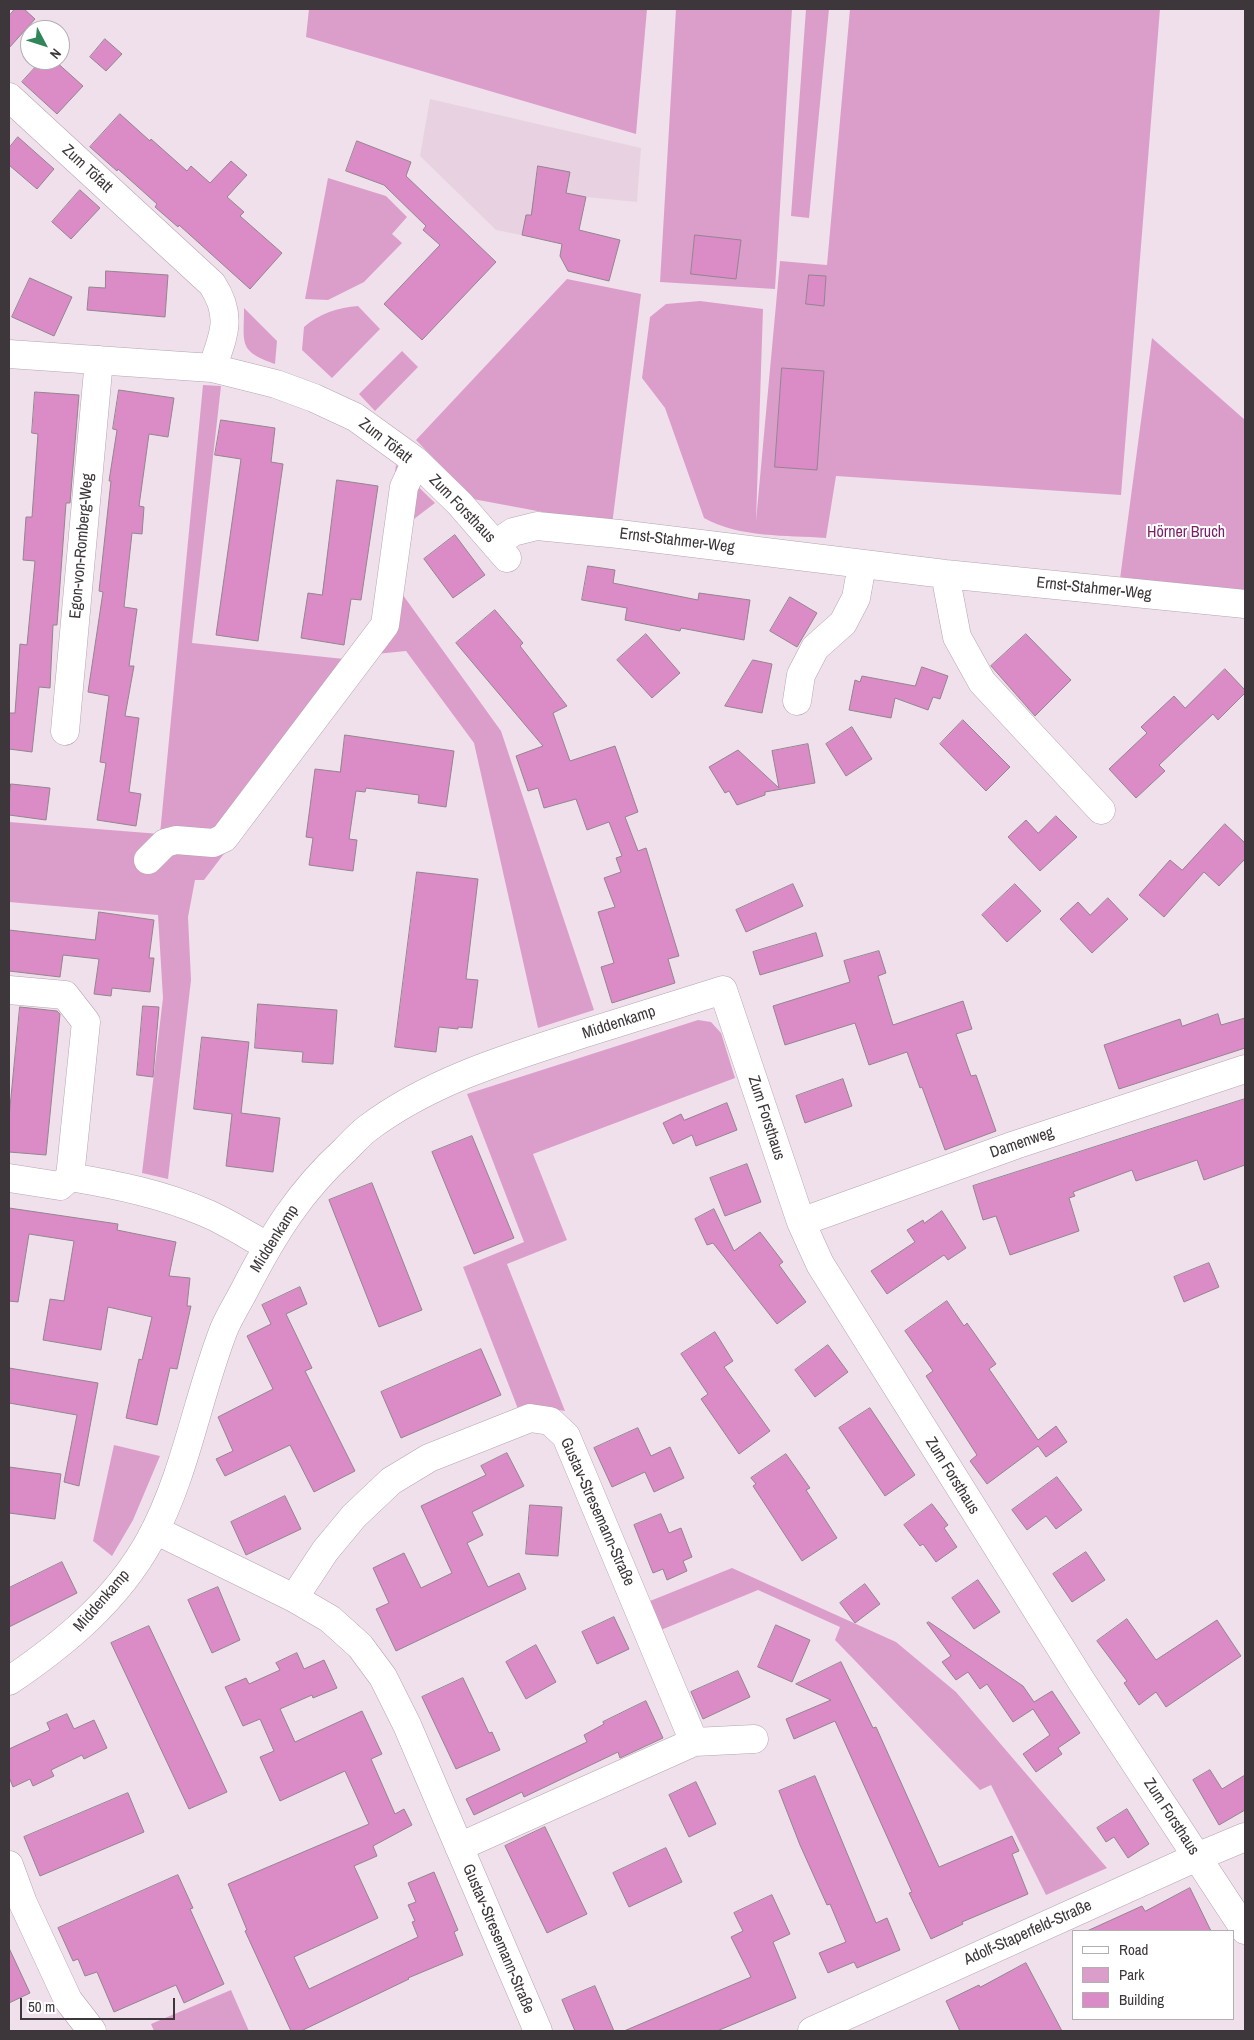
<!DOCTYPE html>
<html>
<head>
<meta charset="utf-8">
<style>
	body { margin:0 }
	#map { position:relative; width:1254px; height:2040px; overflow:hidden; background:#f0e0eb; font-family:"Archivo Narrow",sans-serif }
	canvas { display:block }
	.frame { position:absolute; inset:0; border:10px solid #3d373b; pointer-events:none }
	.legend { position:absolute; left:1072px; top:1930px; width:162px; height:90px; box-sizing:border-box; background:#fff; border:1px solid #b1afb1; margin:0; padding:6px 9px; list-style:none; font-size:15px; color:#3d373b }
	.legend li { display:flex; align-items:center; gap:10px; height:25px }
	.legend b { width:25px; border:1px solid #b1afb1 }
	.north { position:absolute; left:20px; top:20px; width:50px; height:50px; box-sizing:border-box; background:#fff; border:1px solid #b1afb1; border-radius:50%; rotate:130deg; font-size:14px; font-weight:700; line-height:20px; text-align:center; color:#3d373b }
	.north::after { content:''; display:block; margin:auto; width:18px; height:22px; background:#308659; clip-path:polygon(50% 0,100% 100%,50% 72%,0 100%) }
	.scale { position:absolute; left:20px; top:1998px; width:155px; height:22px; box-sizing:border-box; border:2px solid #3d373b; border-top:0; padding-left:6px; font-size:15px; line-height:18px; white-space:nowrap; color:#3d373b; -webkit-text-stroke:4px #fff; paint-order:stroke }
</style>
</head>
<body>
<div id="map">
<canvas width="1254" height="2040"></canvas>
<div class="frame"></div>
<ul class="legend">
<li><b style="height:6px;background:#fff"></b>Road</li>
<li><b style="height:14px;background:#db9eca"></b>Park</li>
<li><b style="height:14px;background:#db8bc6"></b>Building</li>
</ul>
<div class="north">N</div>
<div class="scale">50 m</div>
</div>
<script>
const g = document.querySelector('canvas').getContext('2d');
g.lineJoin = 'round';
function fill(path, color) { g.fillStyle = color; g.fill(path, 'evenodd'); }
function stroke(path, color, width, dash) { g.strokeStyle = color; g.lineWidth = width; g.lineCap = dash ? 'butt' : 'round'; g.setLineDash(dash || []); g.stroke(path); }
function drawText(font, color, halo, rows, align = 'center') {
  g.font = font + ' "Archivo Narrow",sans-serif'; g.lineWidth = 4; g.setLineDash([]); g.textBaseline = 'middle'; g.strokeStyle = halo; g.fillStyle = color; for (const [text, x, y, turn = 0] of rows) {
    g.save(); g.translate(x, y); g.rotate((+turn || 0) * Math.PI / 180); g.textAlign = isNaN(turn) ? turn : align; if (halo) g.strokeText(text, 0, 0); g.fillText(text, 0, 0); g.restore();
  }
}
fill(new Path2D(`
	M430,99L641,148L637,202L586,197L575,246L496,230L420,156Z`), '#e8d2e1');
fill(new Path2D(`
	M309,9H647L636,134L306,37Z
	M676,9H792L775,289L660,282Z
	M806,9H829L809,218L791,216Z
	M850,9H1160L1121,495L836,476L826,538C786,535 740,538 704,518L665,408L642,378L650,317L666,304L700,301L763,309L756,521L780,261L827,265Z
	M328,178L386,196L407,217L392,234L402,243L364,282L328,300L305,299Z
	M567,279L641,294L612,525L473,499L416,440Z
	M358,306L380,329L332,378L302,350L304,327C318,314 339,307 358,306Z
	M244,308L277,341L275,364C238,351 244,344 244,308Z
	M1152,338L1245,420V604L1118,594Z
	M402,351L418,367L375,411L359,394Z
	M203,385L221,386L192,643L344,659L375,615L396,465L435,503L410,522L400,591L501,731L594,1010L538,1028L474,743L406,651L376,654L204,880H195L188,917L191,980L168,1179L142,1173L163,998L158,915L9,902V822L160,834Z
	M698,1020L711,1022L721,1033L735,1078L533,1154L567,1240L507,1264L565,1411L530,1405L518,1409L463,1267L524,1242L467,1094Z
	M114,1445L160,1456L133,1520L112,1556L93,1541Z
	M732,1568L896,1642L956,1692L1107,1868L1046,1895L991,1785L980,1790L835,1640L840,1627L758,1590L656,1632L645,1603Z
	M231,1990L249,2031H154L151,2024Z`), '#db9eca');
const building = new Path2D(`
	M15,9H24L35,19L9,48V16Z
	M105,39L122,54L106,71L90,57Z
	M42,60H54L83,86L57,114L22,82Z
	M120,114L150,141L151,139L187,171L191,166L210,183L231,161L247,175L227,197L244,212L240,216L282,253L250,289L179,225L178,227L155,207L157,204L118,169L117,171L90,147Z
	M18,137L54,169L37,189L9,165V148Z
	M357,141L411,162L406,176L496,262L422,340L384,304L440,245L423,230L426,226L384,185L346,171Z
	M538,166L570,172L566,193L586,197L579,230L620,240L609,281L568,271L560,256L562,244L522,235L526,215H531Z
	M80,190L100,208L71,239L52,222Z
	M695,235L741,240L736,279L691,274Z
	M106,271L168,275L165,317L87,310L89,287L105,288Z
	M809,275L826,276L824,306L806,304Z
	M30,278L72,297L54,336L12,317Z
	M782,368L824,371L817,470L775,467Z
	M119,390L174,398L168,437L149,434L139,506L144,507L142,534L132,533L124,607L137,609L129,666H134L125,716L139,718L129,792L141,794L136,826L97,820L106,763L100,762L109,696L88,692L103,592L99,591L111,481H109L117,430L113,429Z
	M35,392L79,395L70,503H66L57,625H53L50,688L39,687L32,752L9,749V713H15L20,644L27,645L35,561L23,560L26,517H32L38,434L32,433Z
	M221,420L275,428L271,462L283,464L258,641L216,635L241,459L215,455Z
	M337,480L378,486L361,600L351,599L344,645L301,638L308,593L322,595Z
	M455,535L485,575L453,598L424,559Z
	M588,566L615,570L613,583L698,600L699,593L750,600L744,640L681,628L680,631L625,620L627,608L582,600Z
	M790,597L817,613L797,647L770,631Z
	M495,610L523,643L520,646L567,706L553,713L570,761L615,746L638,812L625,817L638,851L646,848L679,956L668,959L675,983L612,1003L601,967L614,963L598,912L615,907L604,878L621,872L616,858L622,856L609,822L587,830L576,799L544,808L538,788L528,791L516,756L543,746L456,643Z
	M646,634L680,673L652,698L617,660Z
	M1026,634L1071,680L1035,716L991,666Z
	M753,660L772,664L762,713L725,706Z
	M922,667L948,676L940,699L933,697L928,710L895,698L891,718L849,710L855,680L860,682L862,676L915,686Z
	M1225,669L1245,690V693L1218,720L1213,714L1159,765L1165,771L1136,798L1109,769L1147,733L1141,727L1174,696L1185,708Z
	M963,720L1010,767L986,791L940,744Z
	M852,727L872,759L846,776L826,744Z
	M345,735L454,751L446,807L418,803L419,795L366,788L365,792L356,791L349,839L357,840L353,871L309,865L313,838L306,837L315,769L340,772Z
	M808,744L815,783L765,792V795L737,805L729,791L725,793L709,767L738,750L779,788L772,751Z
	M11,784L50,788L46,820L9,815Z
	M1056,816L1077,837L1040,871L1008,837L1026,820L1038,833Z
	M1225,824L1245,843V859L1219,886L1204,872L1164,917L1139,895L1170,860L1182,870Z
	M417,872L478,879L466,979L478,980L472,1028L458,1027V1029L439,1027L436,1052L395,1047Z
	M793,884L803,906L746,932L736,910Z
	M1015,884L1041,911L1007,942L982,915Z
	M1108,898L1128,919L1092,953L1060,919L1078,902L1090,915Z
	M99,912L154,920L149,958H154L150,992L112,988L111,996L94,994L99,959L63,955L60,977L9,971V930L95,940Z
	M816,933L823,956L760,975L753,952Z
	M879,951L886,973L878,976L893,1025L963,1001L972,1029L956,1034L971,1076L976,1075L996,1131L945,1150L922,1087L920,1088L907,1052L869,1065L855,1023L785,1045L773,1006L850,982L844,961Z
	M258,1004L337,1010L333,1064L302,1062L303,1052L255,1048Z
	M143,1006L159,1007L153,1077L137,1075Z
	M20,1007L57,1011L60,1014L46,1155L9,1152V1118Z
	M1218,1014L1221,1025L1245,1018V1048L1119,1089L1104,1045L1180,1019L1182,1026Z
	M202,1037L249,1042L241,1113L280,1118L273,1172L226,1166L232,1114L194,1109Z
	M843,1079L852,1106L805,1123L796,1096Z
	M1245,1099V1165L1204,1180L1197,1160L1136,1181L1132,1170L1073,1192L1075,1196L1069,1198L1079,1231L1010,1255L996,1216L983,1220L973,1186Z
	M727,1103L737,1130L696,1146L692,1135L673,1144L663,1123L681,1114L684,1120Z
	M472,1136L514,1238L474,1254L432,1152Z
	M747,1164L761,1202L725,1216L710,1178Z
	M372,1183L422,1310L379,1327L329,1200Z
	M9,1208L118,1224L117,1230L176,1242L169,1276L190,1278L187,1306H191L177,1369L170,1368L157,1425L126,1418L139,1359L142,1360L152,1317L108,1307L101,1350L43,1340L50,1299L64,1301L74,1241L29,1234L18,1302L9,1301Z
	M714,1209L734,1251L760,1232L783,1262L779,1265L806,1302L777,1324L713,1243L707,1245L695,1219Z
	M942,1211L966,1248L948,1260L944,1255L887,1294L871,1271L915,1242L907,1230L923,1220L924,1223Z
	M1209,1263L1219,1287L1184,1302L1174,1277Z
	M300,1287L307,1304L286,1314L312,1368L305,1371L355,1471L314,1492L290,1445L225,1476L216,1459L233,1451L218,1417L273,1389L247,1336L271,1324L262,1305Z
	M947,1301L964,1326L967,1323L996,1364L989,1369L1038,1440L1056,1426L1067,1442L1046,1457L1038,1446L987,1484L970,1461L977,1455L926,1376L933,1371L905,1331Z
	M715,1332L733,1361L724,1367L770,1431L739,1454L701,1399L708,1394L681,1354Z
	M828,1345L848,1372L815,1397L795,1370Z
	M481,1349L501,1395L401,1438L381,1392Z
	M9,1368L98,1383L79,1486L64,1482L77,1415L9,1403Z
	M870,1408L915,1475L885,1496L839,1428Z
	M638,1428L651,1456L670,1447L684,1478L654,1492L645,1472L612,1487L594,1448Z
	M507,1453L524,1486L472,1512L483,1535L467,1543L488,1587L519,1573L526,1589L396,1651L376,1609L389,1603L373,1568L404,1553L421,1588L452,1573L421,1506L486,1475L481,1466Z
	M786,1454L810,1488L806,1490L837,1538L802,1561L753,1486L756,1484L751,1478Z
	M9,1467L61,1474L55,1519L9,1513Z
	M1057,1477L1082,1510L1056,1529L1046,1516L1027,1530L1012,1510Z
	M285,1496L301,1529L246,1555L231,1522Z
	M932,1504L948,1525L944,1528L957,1547L936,1562L923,1544L920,1546L904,1525Z
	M530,1505L562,1507L558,1556L526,1554Z
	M661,1514L669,1533L681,1528L692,1557L683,1561L687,1571L667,1580L663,1569L653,1573L634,1525Z
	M1086,1552L1105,1580L1072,1602L1053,1574Z
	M62,1562L77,1593L9,1627V1588Z
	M978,1580L1000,1612L974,1629L952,1598Z
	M865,1584L880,1604L855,1623L840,1603Z
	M218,1587L240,1640L212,1653L188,1600Z
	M614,1617L629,1649L597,1664L582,1632Z
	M1127,1619L1156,1660L1217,1620L1241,1656L1166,1707L1156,1692L1139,1705L1124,1683L1127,1681L1097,1641Z
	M929,1622L1023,1686L1034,1702L1052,1691L1080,1733L1058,1748L1062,1754L1036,1772L1023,1754L1050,1735L1033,1709L1013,1722L987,1684L980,1689L968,1672L956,1680L942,1662L951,1656L927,1623Z
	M776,1625L810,1640L792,1682L758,1667Z
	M149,1626L227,1792L189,1809L111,1643Z
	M536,1645L556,1682L526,1699L506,1662Z
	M297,1653L304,1669L324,1660L337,1688L313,1698L312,1695L280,1709L295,1742L362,1711L382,1754L371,1759L395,1814L404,1809L412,1825L373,1846L377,1856L354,1866L378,1918L294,1957L309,1989L418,1937L412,1922L415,1921L408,1905L416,1902L408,1883L434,1872L458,1930L454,1932L463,1955L408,1978L409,1979L301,2031H291L245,1931L247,1930L228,1884L369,1824L345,1771L280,1801L260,1757L274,1751L260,1719L243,1726L225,1687L246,1678L249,1684L280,1670L276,1663Z
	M841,1662L873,1728L876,1727L939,1867L1012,1836L1019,1851L1012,1854L1028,1894L962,1922L963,1924L931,1939L909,1893L912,1892L835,1721L794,1739L786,1719L831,1700L796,1684Z
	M738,1671L750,1697L703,1719L691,1692Z
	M463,1678L489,1733L492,1732L500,1750L456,1769L422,1697Z
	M646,1701L663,1738L620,1758L618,1752L524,1797L522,1792L474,1815L466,1799L587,1742L584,1735L604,1724L603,1722Z
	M67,1714L74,1729L94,1720L107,1748L84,1759L82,1755L51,1770L54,1776L33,1786L30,1779L13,1787L9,1777V1749L50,1730L47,1723Z
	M1210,1770L1222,1789L1245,1775V1810L1219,1825L1193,1780Z
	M815,1776L876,1923L887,1918L900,1950L857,1968L854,1962L828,1973L819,1953L846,1942L830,1904L827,1905L800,1845L779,1791Z
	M696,1782L716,1824L689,1837L669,1795Z
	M128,1793L144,1832L40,1876L24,1837Z
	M1127,1809L1149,1844L1128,1858L1114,1837L1106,1842L1097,1828Z
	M545,1827L587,1914L547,1933L505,1846Z
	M666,1848L682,1882L629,1907L613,1873Z
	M178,1875L193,1908L190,1909L224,1984L184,2003L176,1985L114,2012L97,1972L85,1976L78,1959L73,1961L58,1928Z
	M1190,1888L1211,1931H1087L1142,1906L1145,1911Z
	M772,1895L790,1934L773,1942L796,1998L717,2031H624L751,1977L731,1937L743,1931L734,1913Z
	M9,1948L30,1993L9,2003Z
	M1026,1963L1062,2031H960L946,2001L979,1985L980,1987Z
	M595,1986L614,2031H575L562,2000Z`);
fill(building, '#db8bc6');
stroke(building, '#93858f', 1);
const minor = new Path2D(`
	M9,97L212,284C233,316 224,335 212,368
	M9,354L212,368L276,384L314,398L355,417L416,461L460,504L507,558
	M496,544L513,532L537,526L619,534L945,574L1245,604
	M945,574L957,637L982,682L1101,810
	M797,701L801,675L815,648L843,623L856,598L862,565
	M65,731L99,360
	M148,860L165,843L176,840L213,843L224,838L385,625L404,487L416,461
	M9,990L65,995L86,1022L70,1177
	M9,1178L60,1186L70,1177C117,1185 162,1194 206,1213C227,1222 247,1235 267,1246
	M801,1222L1015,1145L1245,1069
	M155,1530L294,1598L330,1619L360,1646L383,1677L407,1725L538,2031
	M294,1598L325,1551L354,1516L391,1481L429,1458L530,1418L550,1421L566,1436L694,1742
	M9,1681C65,1643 117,1600 150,1540C186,1474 197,1398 224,1329C230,1315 239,1301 246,1287C274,1233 300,1191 345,1150C352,1143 360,1134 368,1128C429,1082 504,1059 576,1036C625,1021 674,1005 723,990L801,1222L820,1264L1082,1682L1245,1930
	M459,1847L694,1742L754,1739
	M9,1865L23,1903L68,2000L92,2031
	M812,2031L1197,1857L1245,1837`);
stroke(minor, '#b3a5af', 29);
stroke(minor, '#fff', 28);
drawText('16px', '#3d373b', '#fff', [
	["Zum Töfatt",87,169,43],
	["Zum Töfatt",385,441,38],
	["Zum Forsthaus",462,509,46],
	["Ernst-Stahmer-Weg",677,541,7],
	["Egon-von-Romberg-Weg",82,546,-85],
	["Ernst-Stahmer-Weg",1094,589,6],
	["Middenkamp",619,1023,-18],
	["Zum Forsthaus",766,1118,72],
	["Damenweg",1022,1143,-19],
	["Middenkamp",275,1239,-58],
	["Zum Forsthaus",952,1476,58],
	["Gustav-Stresemann-Straße",597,1512,66],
	["Middenkamp",102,1601,-49],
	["Zum Forsthaus",1171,1817,57],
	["Adolf-Staperfeld-Straße",1028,1933,-24],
	["Gustav-Stresemann-Straße",498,1939,67]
]);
drawText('16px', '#7b1d68', '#fff', [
	["Hörner Bruch",1186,533]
]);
</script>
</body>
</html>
